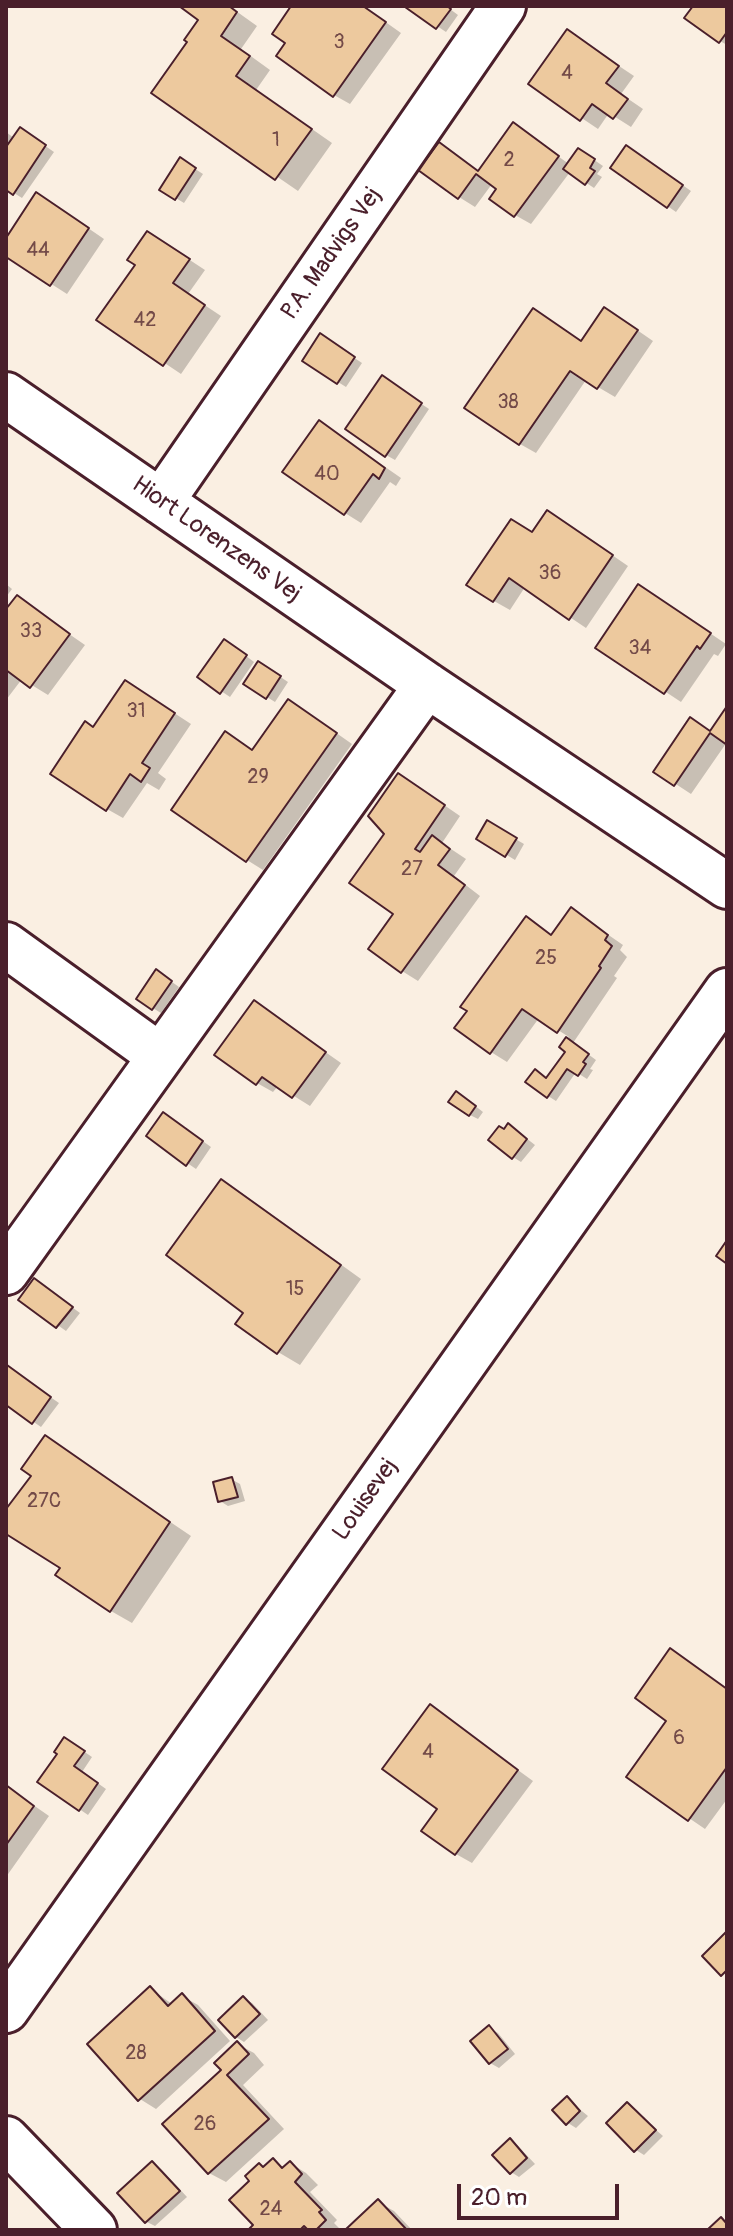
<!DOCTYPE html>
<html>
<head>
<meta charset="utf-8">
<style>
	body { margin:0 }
	#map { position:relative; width:733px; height:2236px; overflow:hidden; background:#faefe2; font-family:Pangolin,sans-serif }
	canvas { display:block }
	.frame { position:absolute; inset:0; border:8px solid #4a1f2b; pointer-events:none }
	.scale { position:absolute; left:457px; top:2184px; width:162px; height:36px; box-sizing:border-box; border:4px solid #4a1f2b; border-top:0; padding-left:10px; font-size:24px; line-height:28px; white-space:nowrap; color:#4a1f2b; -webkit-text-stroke:6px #fff; paint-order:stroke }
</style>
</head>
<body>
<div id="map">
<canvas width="733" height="2236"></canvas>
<div class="frame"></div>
<div class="scale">20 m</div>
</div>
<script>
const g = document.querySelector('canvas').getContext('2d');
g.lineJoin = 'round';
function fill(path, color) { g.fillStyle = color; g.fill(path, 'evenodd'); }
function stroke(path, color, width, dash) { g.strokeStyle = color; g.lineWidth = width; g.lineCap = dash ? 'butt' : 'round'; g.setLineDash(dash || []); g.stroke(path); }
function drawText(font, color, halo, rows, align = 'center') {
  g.font = font + ' Pangolin,sans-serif'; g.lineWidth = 6; g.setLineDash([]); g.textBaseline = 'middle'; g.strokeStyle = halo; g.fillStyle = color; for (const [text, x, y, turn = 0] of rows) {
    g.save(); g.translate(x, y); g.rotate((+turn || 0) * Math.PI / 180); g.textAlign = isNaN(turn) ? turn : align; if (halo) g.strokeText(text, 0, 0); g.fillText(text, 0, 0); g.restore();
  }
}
fill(new Path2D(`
	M182,6H229L257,26L241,49L270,70L256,90L332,143L298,191L154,92L190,42L201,19Z
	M294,6H363L401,33L350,104L334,95L288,43Z
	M407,6H446L458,15L446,32Z
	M695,6H727V45L720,41Z
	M568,32L634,76L621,94L643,109L631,127L609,113L598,129L531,84Z
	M514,125L569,164L587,155L603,166L597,174L602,177L594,188L570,172L531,224L515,215L498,189L492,184L475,207L459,197L439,145L479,172Z
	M6,132L14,138L28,134L54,152L22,198L6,188Z
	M635,152L691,191L676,212L613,168Z
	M181,160L203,174L184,203L161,189Z
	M53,204L104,239L67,294L6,255V241Z
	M164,243L205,270L188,294L221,316L181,374L99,319Z
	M621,319L653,341L615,397L586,380L536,453L520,444L582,343Z
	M329,341L362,363L346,387L338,382Z
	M390,383L429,409L395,460L386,455Z
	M335,432L401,478L396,486L390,482L361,523L345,513Z
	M564,522L628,566L586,628L525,587L510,610L494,601L534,534Z
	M6,584L12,589L6,597Z
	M655,596L726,644L718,656L714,654L681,702L598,647Z
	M17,598L85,645L48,695L22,679L6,700V613Z
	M233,646L254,662L230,697L200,677Z
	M267,668L288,682L275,702L267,697Z
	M142,692L191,724L158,773L166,779L159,790L147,783L123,818L107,809L94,729Z
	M727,709V742L691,794L656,771L711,732Z
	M305,711L352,744L263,870L247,860L254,751Z
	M415,785L460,816L442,843L466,859L454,876L480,896L418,981L402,971L387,833Z
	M488,823L524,844L515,860L479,838Z
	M571,909L623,945L620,950L627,957L614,976L617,978L573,1043L596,1060L590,1069L593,1070L587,1079L576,1072L556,1101L548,1096V1080L568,1051L562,1047L569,1037L539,1018L507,1062L491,1052L526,919L552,936Z
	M165,977L179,987L161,1013L138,999Z
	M254,1002L341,1063L310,1106L278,1086L273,1092L257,1083Z
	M465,1098L483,1112L478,1119L470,1115Z
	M172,1119L211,1147L196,1169L148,1136Z
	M505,1131H517L535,1145L521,1162L513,1157Z
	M222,1182L243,1194L361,1279L300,1365L278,1352L246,1312Z
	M43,1286L80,1313L66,1331L21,1299Z
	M8,1368L59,1403L41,1427L6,1403Z
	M46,1438L191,1536L132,1623L111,1611L63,1567L6,1532V1513L33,1475Z
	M231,1479L240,1484L245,1501L228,1506L220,1501Z
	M671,1651L727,1689V1799L705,1829L629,1777L669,1720Z
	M431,1707L533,1781L472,1863L456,1854L440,1809Z
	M73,1744L92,1757L82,1772L106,1789L88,1815L40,1782L60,1754Z
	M6,1786L49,1816L6,1877Z
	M151,1989L172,2004L182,1996L198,2005L230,2041L156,2109L140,2099Z
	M243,1998L252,2003L268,2020L244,2042L236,2037Z
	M489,2028L498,2033L515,2054L499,2068L490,2063Z
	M237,2044L254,2053L264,2065L243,2085L284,2129L226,2182L209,2173L224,2070Z
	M567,2099L588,2116L576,2128L568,2123Z
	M627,2105L663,2136L644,2155L636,2150Z
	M510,2141L518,2146L535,2164L519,2177L511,2172Z
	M273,2161L285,2168L290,2163L306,2173L318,2185L310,2192L337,2220L334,2223L341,2230H250L256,2225L265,2168Z
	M152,2164L161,2169L187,2197L155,2226L147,2222Z
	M378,2202L394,2211L412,2230H346Z`), '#0003');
const building = new Path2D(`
	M179,6H229L237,12L221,36L250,56L236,76L312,129L275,180L151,93L187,42L184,40L198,20Z
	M291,6H363L386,22L333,97L276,56L285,43L272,34Z
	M447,6L451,9L436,29L405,7Z
	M693,6H727V32L719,43L684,18Z
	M567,29L619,66L606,83L628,99L613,119L592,104L580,121L528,84Z
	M513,122L559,156L514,217L489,199L496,189L476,174L458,199L418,170L439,142L478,171Z
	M20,127L46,145L13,195L6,190V147Z
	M626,145L683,185L667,208L610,168Z
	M578,148L595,159L590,168L595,171L585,185L563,169Z
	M180,157L196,168L175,200L159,190Z
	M36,192L89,228L50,286L6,257V238Z
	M147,231L190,259L173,283L205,305L163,366L96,320L135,265L127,260Z
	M604,307L638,330L597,389L570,371L519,445L464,408L533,308L581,341Z
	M320,333L355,357L337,384L302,361Z
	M382,375L422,403L385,457L345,429Z
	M319,420L385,468L379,479L373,474L344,515L282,472Z
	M547,510L613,555L569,620L509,578L493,602L466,585L511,519L532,532Z
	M638,584L711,633L700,649L697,646L664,694L595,648Z
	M17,595L70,634L30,688L6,670V609Z
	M224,639L247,655L220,694L197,677Z
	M258,661L281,676L266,699L243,684Z
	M125,680L175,713L142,763L150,768L141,782L130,774L106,811L50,774L85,721L93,727Z
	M288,699L337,733L246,862L171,810L225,731L252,750Z
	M727,706V745L710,733L674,786L653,772L690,717L710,731Z
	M398,773L445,805L415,849L420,852L432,835L450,849L438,865L465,885L401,973L368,949L393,914L349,883L384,834L368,816Z
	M487,820L517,838L505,857L476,839Z
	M571,907L608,935L605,940L612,946L599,966L601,968L557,1033L522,1009L490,1054L454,1028L467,1011L460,1007L526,916L551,935Z
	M156,969L172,981L152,1010L136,999Z
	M254,1000L326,1052L292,1098L262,1077L256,1085L214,1055Z
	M566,1037L589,1054L583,1062L586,1064L578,1076L567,1069L547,1098L525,1082L535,1069L546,1078L565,1052L559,1047Z
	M456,1091L476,1106L469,1116L448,1102Z
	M163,1112L203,1141L186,1166L146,1136Z
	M508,1123L527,1139L512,1159L488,1140L499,1126L504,1129Z
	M221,1179L341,1265L277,1354L235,1324L243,1313L166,1255Z
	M727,1240V1264L716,1256Z
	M34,1278L73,1307L56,1328L18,1300Z
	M7,1365L51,1397L32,1424L6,1405Z
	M45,1435L170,1522L110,1612L55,1575L60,1568L6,1534V1509L31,1476L21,1469Z
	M232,1477L238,1497L218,1502L213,1482Z
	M670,1648L727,1689V1767L688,1821L626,1777L666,1721L635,1698Z
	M430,1704L518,1770L455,1855L421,1831L437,1809L382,1769Z
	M64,1737L85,1751L74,1766L98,1783L79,1811L37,1782L57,1754L54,1752Z
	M6,1785L34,1806L6,1845Z
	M727,1931V1970L721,1976L702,1956Z
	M150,1986L168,2006L182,1993L215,2031L138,2101L87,2044Z
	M243,1996L260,2014L235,2038L218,2020Z
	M489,2025L508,2049L489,2064L470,2041Z
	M237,2041L249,2054L227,2075L269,2119L208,2174L162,2124L221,2070L214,2063Z
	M567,2096L580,2111L566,2125L552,2110Z
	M627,2102L656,2130L634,2152L606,2123Z
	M510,2138L527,2158L510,2174L492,2155Z
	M273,2158L282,2168L290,2161L302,2174L295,2182L322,2210L319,2212L326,2220L316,2230H308L304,2226L300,2230H248L253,2225L229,2200L249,2181L245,2176L259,2163L263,2167Z
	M152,2161L180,2191L145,2223L117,2193Z
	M378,2199L407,2230H345Z
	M721,2217L727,2224V2230H707Z`);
fill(building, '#edc99e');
stroke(building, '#4a1f2b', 2);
const minor = new Path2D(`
	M6,395L427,685L727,886
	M161,502L503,6
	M6,945L160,1056
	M6,1272L427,685
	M6,2010L727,991`);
const tertiary = new Path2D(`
	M6,2139L94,2230`);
stroke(minor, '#4a1f2b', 50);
stroke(tertiary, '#4a1f2b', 50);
stroke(minor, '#fff', 44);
stroke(tertiary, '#fff', 44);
drawText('20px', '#734a48', null, [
	["3",339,43],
	["4",567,74],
	["1",276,141],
	["2",509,161],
	["44",38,251],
	["42",145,321],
	["38",508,403],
	["40",327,475],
	["36",550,574],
	["33",31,632],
	["34",640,649],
	["31",136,712],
	["29",258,778],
	["27",412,870],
	["25",546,959],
	["15",295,1290],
	["27C",44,1502],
	["6",679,1739],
	["4",428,1753],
	["28",136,2054],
	["26",205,2125],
	["24",271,2210]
]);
drawText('24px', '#4a1f2b', '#fff', [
	["P.A. Madvigs Vej",332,254,-55],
	["Hiort Lorenzens Vej",216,540,35],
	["Louisevej",366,1500,-55]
]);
</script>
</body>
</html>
